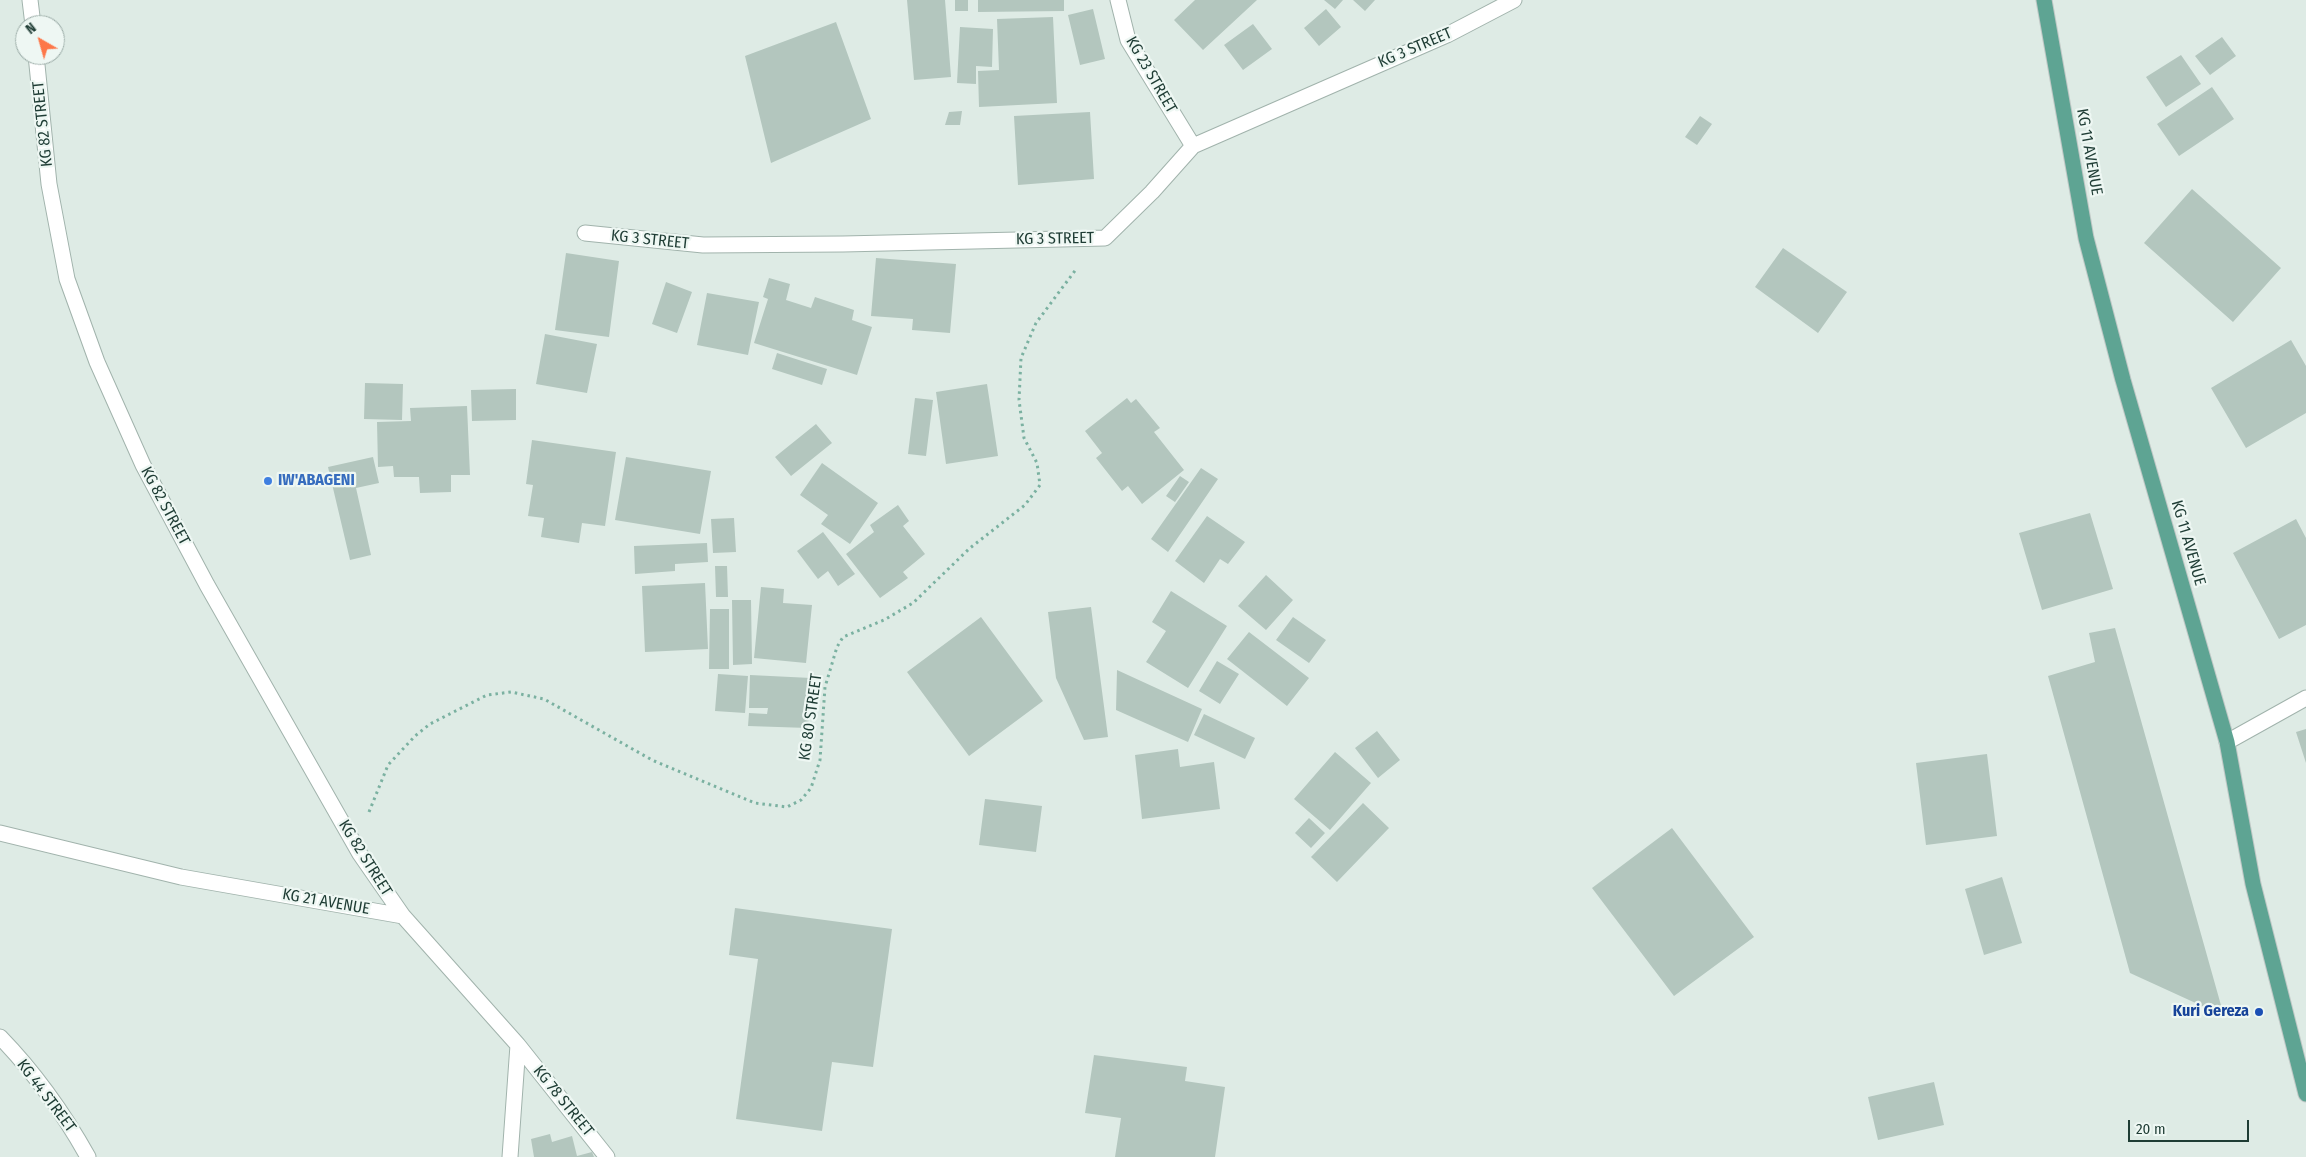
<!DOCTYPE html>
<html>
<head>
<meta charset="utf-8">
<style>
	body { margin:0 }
	#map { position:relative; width:2306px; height:1157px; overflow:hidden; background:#deebe5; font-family:"Fira Sans Condensed",sans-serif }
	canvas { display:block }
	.north { position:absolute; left:15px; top:15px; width:50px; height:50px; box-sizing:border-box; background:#eef7f3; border:1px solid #9baca7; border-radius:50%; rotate:322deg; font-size:14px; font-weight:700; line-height:20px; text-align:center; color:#1e3c34 }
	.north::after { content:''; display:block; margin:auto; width:18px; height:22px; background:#fd7749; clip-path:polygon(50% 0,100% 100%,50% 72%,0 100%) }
	.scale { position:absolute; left:2128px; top:1120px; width:121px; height:22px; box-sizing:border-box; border:2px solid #1e3c34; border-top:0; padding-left:6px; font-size:15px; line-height:18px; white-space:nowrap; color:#1e3c34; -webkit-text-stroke:4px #eef7f3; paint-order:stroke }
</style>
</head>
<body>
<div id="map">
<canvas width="2306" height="1157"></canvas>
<div class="north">N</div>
<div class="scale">20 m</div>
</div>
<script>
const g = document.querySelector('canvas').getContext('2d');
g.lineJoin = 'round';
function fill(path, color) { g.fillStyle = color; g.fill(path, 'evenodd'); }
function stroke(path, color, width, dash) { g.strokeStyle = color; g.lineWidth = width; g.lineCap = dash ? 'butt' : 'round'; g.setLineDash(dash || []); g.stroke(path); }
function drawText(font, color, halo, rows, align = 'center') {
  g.font = font + ' "Fira Sans Condensed",sans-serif'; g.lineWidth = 4.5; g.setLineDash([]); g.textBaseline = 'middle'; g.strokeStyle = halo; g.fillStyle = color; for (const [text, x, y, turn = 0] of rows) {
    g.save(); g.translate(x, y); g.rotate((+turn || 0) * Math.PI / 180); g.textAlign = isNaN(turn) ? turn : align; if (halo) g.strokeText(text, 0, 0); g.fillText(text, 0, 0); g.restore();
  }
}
fill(new Path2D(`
	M907,0H945L951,77L914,80Z
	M955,0H968V11H955Z
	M978,0H1064V11L978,12Z
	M1195,0H1257L1203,50L1174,20Z
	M1324,0H1343L1335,9Z
	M1353,0H1375L1365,11Z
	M1093,9L1105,59L1080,65L1068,15Z
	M1326,9L1341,27L1319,46L1304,28Z
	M1053,17L1057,103L979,107L978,71L999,70L997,19Z
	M836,22L871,119L771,163L745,56Z
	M1253,24L1272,49L1243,70L1224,45Z
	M960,27L993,29L992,67L976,66V84L957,83Z
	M2222,37L2236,56L2210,75L2195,56Z
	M2181,55L2201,84L2166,107L2146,77Z
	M2212,87L2234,119L2179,156L2157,124Z
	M962,111L960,125H945L949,112Z
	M1090,112L1094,179L1018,185L1014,116Z
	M1700,116L1712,124L1697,145L1685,137Z
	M2192,189L2281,268L2233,322L2144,243Z
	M1783,248L1847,292L1818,333L1755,287Z
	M566,253L619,261L609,337L555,330Z
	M876,258L956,264L950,333L912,330L913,319L871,316Z
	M769,278L790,284L786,300L811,308L815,297L854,310L852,320L872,327L857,375L754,343L768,299L763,297Z
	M666,282L692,292L677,333L652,324Z
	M707,293L759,302L748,355L697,345Z
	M545,334L597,344L587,393L536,384Z
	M2291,340L2306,366V413L2246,448L2211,388Z
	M777,353L827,369L822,385L772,369Z
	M365,383L403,384L402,420L364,419Z
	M987,384L998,456L946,464L936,392Z
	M516,389V420L472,421L471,390Z
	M915,398L933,400L926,456L908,454Z
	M1127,398L1131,403L1136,399L1160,428L1154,432L1184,470L1142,504L1128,486L1122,491L1096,458L1102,453L1085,431Z
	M467,406L470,475H451V492L420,493L419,477H394L393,466L378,467L377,422L411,421L410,408Z
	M816,424L832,443L791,476L775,457Z
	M532,440L616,452L605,526L582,523L579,543L541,537L544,518L528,516L533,485L526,484Z
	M373,457L379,483L356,488L371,555L350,560L328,467Z
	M626,457L711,471L700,534L615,520Z
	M822,463L878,503L850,544L821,524L828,515L800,495Z
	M1201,468L1218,479L1168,552L1151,539Z
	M1180,476L1189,482L1175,502L1166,496Z
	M898,505L909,521L903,526L925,554L903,572L908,578L880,598L846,554L874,532L870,525Z
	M2090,513L2113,589L2042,610L2019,533Z
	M1207,516L1245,542L1228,564L1220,559L1204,583L1175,561Z
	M734,518L736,552L713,553L711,519Z
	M2296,519L2306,538V625L2279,639L2233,553Z
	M823,532L855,574L838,586L828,571L818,579L797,551Z
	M707,543L708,562L675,564V571L635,574L634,546Z
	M715,566H727L728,597H716Z
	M1266,575L1293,600L1266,630L1238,606Z
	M705,583L708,649L645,652L642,586Z
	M761,587L784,589L783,603L812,605L806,663L754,658Z
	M1171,591L1227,626L1188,688L1146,662L1166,631L1152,622Z
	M732,600H751L752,664L733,665Z
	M1091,607L1108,737L1084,740L1056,678L1048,612Z
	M710,609H729V669H709Z
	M981,617L1043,701L969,756L907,672Z
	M1293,617L1326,640L1309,663L1276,640Z
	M2115,628L2224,1016L2130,973L2048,676L2095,662L2089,633Z
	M1249,632L1309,678L1287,706L1227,659Z
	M1217,661L1239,674L1220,704L1199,691Z
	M1117,670L1202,709L1188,742L1116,710Z
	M718,674L748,676L745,713L715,711Z
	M750,675L811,678L808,728L748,726L749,713L767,714L768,708H749Z
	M1204,714L1255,738L1245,759L1194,735Z
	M2306,729V763L2296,732Z
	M1377,731L1400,760L1378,778L1355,748Z
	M1178,749L1180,767L1214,762L1220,809L1142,819L1135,755Z
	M1335,752L1371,783L1330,830L1294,799Z
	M1987,754L1997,836L1926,845L1916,763Z
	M985,799L1042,806L1036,852L979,845Z
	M1363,803L1389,828L1337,882L1311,857Z
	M1309,818L1325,833L1311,848L1295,833Z
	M1672,828L1754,937L1674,996L1592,888Z
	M2002,877L2022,943L1984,955L1965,889Z
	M735,908L892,929L873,1067L832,1062L822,1131L736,1119L758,959L729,955Z
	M1094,1055L1187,1067L1185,1081L1225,1087L1215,1157H1115L1121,1118L1085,1113Z
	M1934,1082L1944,1125L1878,1140L1868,1097Z
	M550,1134L552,1142L572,1136L577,1156L592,1152L594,1157H534L531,1139Z`), '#b3c6be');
const minor = new Path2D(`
	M30,0L33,25
	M1118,0L1128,40L1193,146
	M36,55L49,184L67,279L97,362L143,465L207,585L360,854L403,916
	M585,233L703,245L843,244L1105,238L1152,192L1193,146L1447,35L1514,0
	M2227,742L2306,698
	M0,833L181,877L403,916L518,1045L510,1157
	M0,1037C34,1072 64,1114 88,1157
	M518,1045L607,1157`);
const major = new Path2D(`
	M2044,0L2086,238L2123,380L2227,742L2253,884L2306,1094`);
stroke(minor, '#a1b3ac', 17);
stroke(major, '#c0c8c6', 17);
stroke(new Path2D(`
	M369,812L388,765L415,736L430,724L487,695L511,692L544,699L652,760L755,803L787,807L801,800L811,788L820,760L825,687L837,647L843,637L884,620L913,603L970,548L1025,505L1040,485L1037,463L1024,438L1019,400L1021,358L1036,323L1077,268`), '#7bb1a1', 3, [2.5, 4]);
stroke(minor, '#fff', 15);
stroke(major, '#5ea493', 15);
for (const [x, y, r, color] of [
	[268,481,5,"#3f7fe0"],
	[2259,1012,5,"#1a4fb4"]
]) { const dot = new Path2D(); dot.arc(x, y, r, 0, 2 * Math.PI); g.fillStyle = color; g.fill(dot); stroke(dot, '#eef7f3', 2); }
drawText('16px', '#1e3c34', '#eef7f3', [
	["KG 3 STREET",1415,48,-23],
	["KG 23 STREET",1151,75,60],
	["KG 82 STREET",43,124,-96],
	["KG 11 AVENUE",2089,152,80],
	["KG 3 STREET",1055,239,-1],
	["KG 3 STREET",650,240,6],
	["KG 82 STREET",165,506,62],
	["KG 11 AVENUE",2188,543,74],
	["KG 80 STREET",811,717,-82],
	["KG 82 STREET",365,858,58],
	["KG 21 AVENUE",326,902,10],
	["KG 44 STREET",46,1096,53],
	["KG 78 STREET",563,1101,51]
]);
drawText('bold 16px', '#366cbe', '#eef7f3', [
	["IW'ABAGENI",278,481]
], 'left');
drawText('bold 16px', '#164399', '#eef7f3', [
	["Kuri Gereza",2249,1012]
], 'right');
</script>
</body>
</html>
